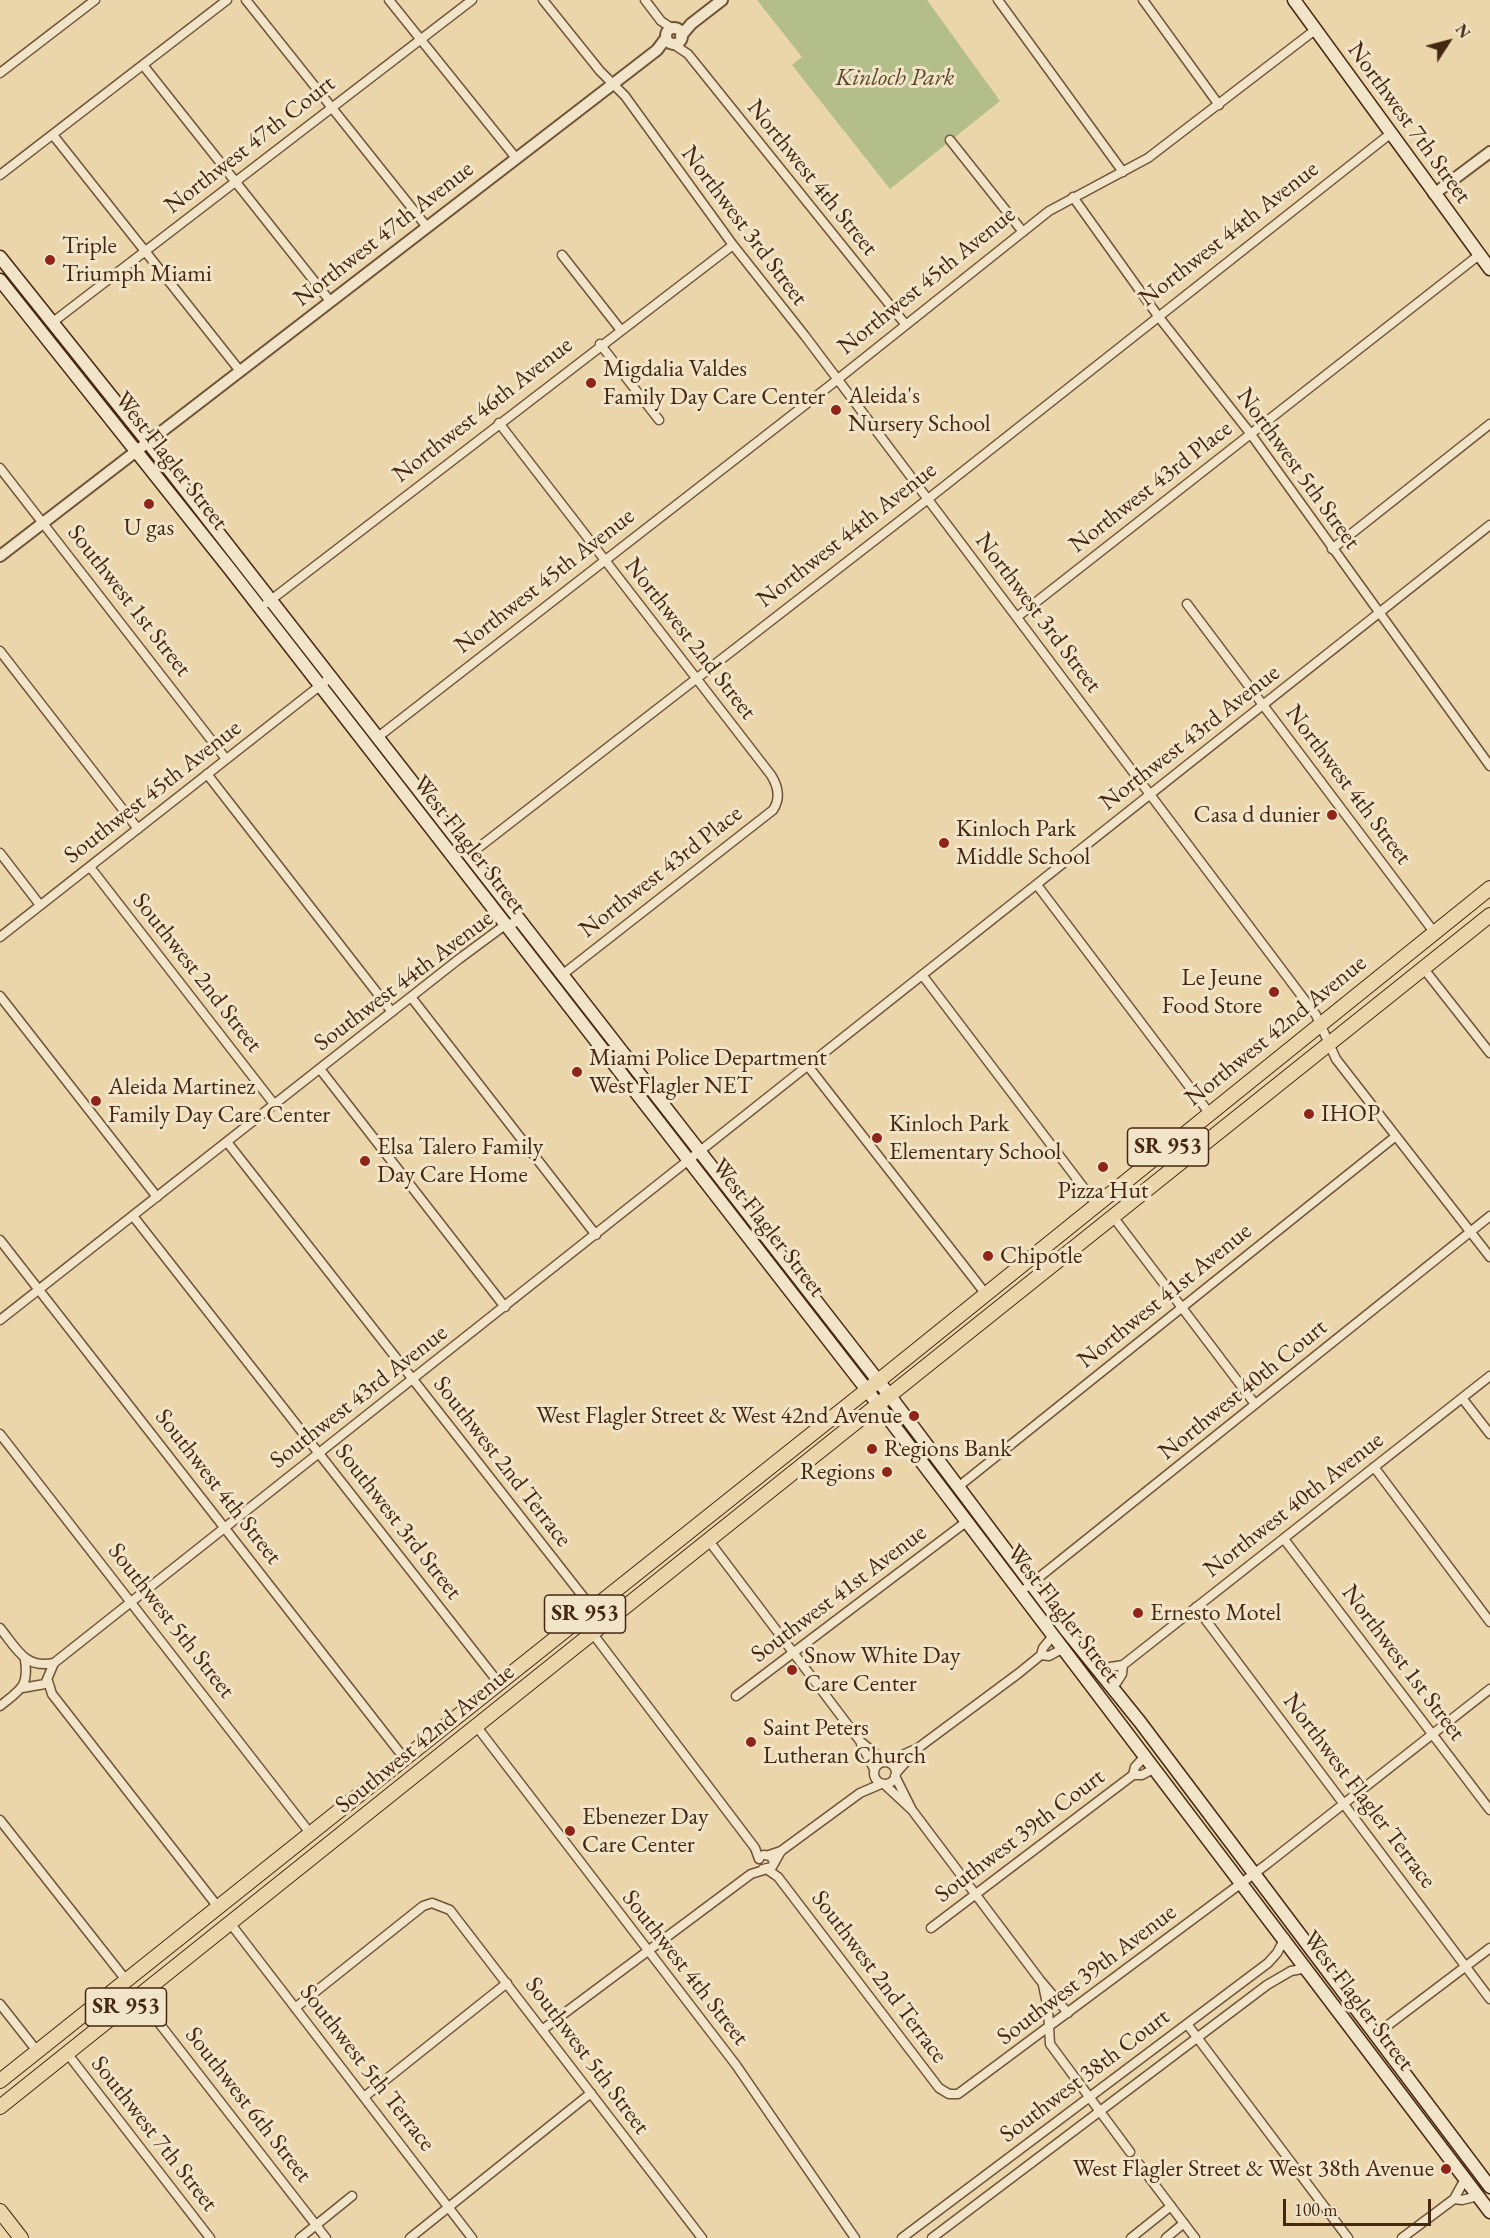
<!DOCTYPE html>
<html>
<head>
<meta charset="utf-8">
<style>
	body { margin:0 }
	#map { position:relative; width:1490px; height:2238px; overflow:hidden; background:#ead6aa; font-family:"EB Garamond",serif }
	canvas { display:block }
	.north { position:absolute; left:1418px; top:12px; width:60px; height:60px; -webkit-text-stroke:4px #f1e4c8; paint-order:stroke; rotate:54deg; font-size:16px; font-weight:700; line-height:24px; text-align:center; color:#462711 }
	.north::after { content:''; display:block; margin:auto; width:21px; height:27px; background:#462711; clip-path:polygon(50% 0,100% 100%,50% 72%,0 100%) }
	.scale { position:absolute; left:1283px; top:2199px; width:148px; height:27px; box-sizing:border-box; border:3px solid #462711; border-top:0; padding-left:8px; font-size:18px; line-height:21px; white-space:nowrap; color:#462711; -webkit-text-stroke:4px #f1e4c8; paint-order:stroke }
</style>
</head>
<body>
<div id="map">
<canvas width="1490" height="2238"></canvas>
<div class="north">N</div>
<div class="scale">100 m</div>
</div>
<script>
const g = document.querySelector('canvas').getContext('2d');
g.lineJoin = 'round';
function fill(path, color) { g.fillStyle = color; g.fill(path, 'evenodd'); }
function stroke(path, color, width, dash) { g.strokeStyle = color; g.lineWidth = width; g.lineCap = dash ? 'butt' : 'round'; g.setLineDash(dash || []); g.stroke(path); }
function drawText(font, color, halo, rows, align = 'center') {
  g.font = font + ' "EB Garamond",serif'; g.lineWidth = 6; g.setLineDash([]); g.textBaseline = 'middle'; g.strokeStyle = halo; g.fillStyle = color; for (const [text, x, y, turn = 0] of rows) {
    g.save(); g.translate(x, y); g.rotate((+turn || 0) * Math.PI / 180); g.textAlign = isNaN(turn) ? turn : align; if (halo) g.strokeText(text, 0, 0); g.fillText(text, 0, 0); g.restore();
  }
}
fill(new Path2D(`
	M757,0H927L1000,101L890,189L792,65L802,57Z`), '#b4be8b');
const minor = new Path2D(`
	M246,0L427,227
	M389,0L516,158
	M543,0L600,71L625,96L733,245L805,336L1316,1015L1336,1059L1490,1257
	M645,0L661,21L673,29
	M998,0L1123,172
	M1143,0L1219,105
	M673,44L688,54L906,325
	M143,65L330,301
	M0,73L95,0
	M53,135L240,371
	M950,140L1023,232
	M0,175L227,0
	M1073,197L1158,316L1250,433L1490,766
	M562,255L620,329
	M53,322L472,0
	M600,344L659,420
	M499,423L771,775C778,786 781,798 773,810L562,975
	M0,468L226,759
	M1332,549L1490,424
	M267,603L733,245
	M1187,604L1434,932
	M1017,617L1479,255
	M0,651L138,829
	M378,737L828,387L1049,211L1148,158L1315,30
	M207,774L392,1012
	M0,853L40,905
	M469,855L928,499L1390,134
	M90,867L274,1104
	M1037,885L1210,1114
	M0,937L331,677
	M1424,969L1490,1053
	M923,976L1096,1204
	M0,996L157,1197
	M411,997L596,1235
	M808,1066L985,1293
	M320,1069L505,1307
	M227,1142L592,1608
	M133,1216L498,1682
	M1114,1218L1255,1404
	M0,1240L404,1758
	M0,1320L459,959L505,925L521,921
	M1462,1398L1490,1434
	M0,1434L310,1833
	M1374,1467L1490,1622
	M958,1487L1396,1136
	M1284,1539L1490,1810
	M709,1541L860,1741L885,1762
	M1027,1587L1490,1216
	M1196,1607L1490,1999
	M0,1628C17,1649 25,1669 54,1663L1490,525
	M593,1634L755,1848L759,1859
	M1041,1655L1049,1656L1062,1649
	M1098,1669L1123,1665L1490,1376
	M48,1681L52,1694L218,1907
	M22,1688L45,1684L54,1663
	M1113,1688L1122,1674L1123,1665
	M736,1696L966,1522
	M0,1706C20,1690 29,1687 25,1660
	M477,1727L736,2065L855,2238
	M861,1744L874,1769
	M874 1773a11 11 0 1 1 22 0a11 11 0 1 1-22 0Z
	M887,1762L918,1748L1019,1673L1041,1655L1043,1648L1052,1637
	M896,1773L918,1748
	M1133,1775H1142L1155,1768
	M895,1776L912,1810
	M884,1784L912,1810L1040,1980L1068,2013
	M0,1820L126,1980
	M764,1855L771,1856L774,1863
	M769,1855L781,1851L860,1793L881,1784
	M763,1869L772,1867L781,1851
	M768,1870L778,1877L939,2088L949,2094H958L1267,1864L1490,1689
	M230,1923L472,2238
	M931,1928L1133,1775L1135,1767L1146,1755
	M1043,1985L1048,2009L1050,2044L1130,2152
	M138,1996L326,2238
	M0,2004L37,2051
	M295,2008L423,1906L432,1903L450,1910L702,2238
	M1187,2024L1348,2238
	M542,2030L751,1874L764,1870
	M1375,2035L1490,1948
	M67,2053L210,2238
	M364,2097L507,1983
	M1139,2164L1195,2238
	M1454,2199L1462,2200L1478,2196
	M300,2238L352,2196
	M410,2238L591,2093
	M902,2238L1268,1963L1277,1953L1285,1938
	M932,2238L1267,1985L1291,1971L1307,1968
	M1131,2238L1171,2206
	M1166,2238L1184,2223
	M1402,2238L1454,2199L1465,2179`);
const tertiary = new Path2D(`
	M666 36a8 8 0 1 1 16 0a8 8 0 1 1-16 0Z
	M681,36L691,24L722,0
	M1434,194L1490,152
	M0,556L613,84L657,50L666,38`);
const secondary = new Path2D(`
	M1294,0L1490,269
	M0,257L147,441L890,1396L1065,1629L1140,1722L1490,2187
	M0,280L229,568L867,1390L1490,2212`);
const primary = new Path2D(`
	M0,2081L867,1390L1490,888
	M0,2107L1490,915
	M0,2211L21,2238`);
stroke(minor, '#6f5337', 11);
stroke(tertiary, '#6f5337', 14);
stroke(secondary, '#462711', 15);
stroke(primary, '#462711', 16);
stroke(minor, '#f1e4c8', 8);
stroke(tertiary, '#f1e4c8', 10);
stroke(secondary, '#f1e4c8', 12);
stroke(primary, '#ead6aa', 14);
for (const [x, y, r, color] of [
	[50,260,6,"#8f2418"],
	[591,383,6,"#8f2418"],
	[836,410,6,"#8f2418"],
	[149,504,6,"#8f2418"],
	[1332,815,6,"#8f2418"],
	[944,843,6,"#8f2418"],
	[1274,992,6,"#8f2418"],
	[577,1072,6,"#8f2418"],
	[96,1101,6,"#8f2418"],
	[1309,1114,6,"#8f2418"],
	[877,1138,6,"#8f2418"],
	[365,1161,6,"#8f2418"],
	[1103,1167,6,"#8f2418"],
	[988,1256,6,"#8f2418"],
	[914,1416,6,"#8f2418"],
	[872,1449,6,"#8f2418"],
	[887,1472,6,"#8f2418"],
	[1138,1613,6,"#8f2418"],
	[792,1670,6,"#8f2418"],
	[751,1742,6,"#8f2418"],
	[570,1831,6,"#8f2418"],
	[1446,2169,6,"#8f2418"]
]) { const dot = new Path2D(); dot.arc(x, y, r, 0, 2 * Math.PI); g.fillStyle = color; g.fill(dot); stroke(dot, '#f1e4c8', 2); }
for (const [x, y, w] of [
	[1168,1147,81],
	[585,1614,81],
	[126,2007,81]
]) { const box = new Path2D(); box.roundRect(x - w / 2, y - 19, w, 38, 4.5); g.fillStyle = '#f1e4c8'; g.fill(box); stroke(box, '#462711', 1.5); }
drawText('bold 22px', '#462711', null, [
	["SR 953",1168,1147],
	["SR 953",585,1614],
	["SR 953",126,2007]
]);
drawText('italic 24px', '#5c4529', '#f1e4c8', [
	["Kinloch Park",895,78]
]);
drawText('24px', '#462711', '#f1e4c8', [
	["Northwest 7th Street",1409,123,54],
	["Northwest 47th Court",250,145,-38],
	["Northwest 4th Street",812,178,51],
	["Northwest 3rd Street",744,226,53],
	["Northwest 47th Avenue",384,234,-38],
	["Northwest 44th Avenue",1229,234,-38],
	["Northwest 45th Avenue",927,281,-39],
	["Northwest 46th Avenue",483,410,-38],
	["West Flagler Street",171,461,52],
	["Northwest 5th Street",1298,469,54],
	["Northwest 43rd Place",1151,487,-38],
	["Northwest 44th Avenue",847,535,-38],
	["Northwest 45th Avenue",545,581,-38],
	["Southwest 1st Street",129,601,52],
	["Northwest 3rd Street",1038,613,53],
	["Northwest 2nd Street",690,639,52],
	["Northwest 43rd Avenue",1190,738,-38],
	["Northwest 4th Street",1348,785,53],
	["Southwest 45th Avenue",153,792,-38],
	["West Flagler Street",469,845,52],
	["Northwest 43rd Place",661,872,-38],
	["Southwest 2nd Street",197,973,52],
	["Southwest 44th Avenue",404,981,-37],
	["Northwest 42nd Avenue",1276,1031,-39],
	["West Flagler Street",768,1228,52],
	["Northwest 41st Avenue",1165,1296,-39],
	["Northwest 40th Court",1243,1390,-39],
	["Southwest 43rd Avenue",359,1397,-38],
	["Southwest 2nd Terrace",502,1462,52],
	["Southwest 4th Street",218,1487,52],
	["Northwest 40th Avenue",1294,1505,-38],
	["Southwest 3rd Street",398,1522,52],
	["Southwest 41st Avenue",839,1594,-37],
	["West Flagler Street",1063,1614,52],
	["Southwest 5th Street",171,1621,52],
	["Northwest 1st Street",1403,1663,53],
	["Southwest 42nd Avenue",425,1739,-39],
	["Northwest Flagler Terrace",1359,1791,53],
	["Southwest 39th Court",1020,1836,-37],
	["Southwest 4th Street",685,1968,52],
	["Southwest 39th Avenue",1087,1975,-37],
	["Southwest 2nd Terrace",879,1977,53],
	["West Flagler Street",1358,2001,53],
	["Southwest 5th Street",587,2056,53],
	["Southwest 5th Terrace",367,2068,52],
	["Southwest 38th Court",1085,2076,-37],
	["Southwest 6th Street",248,2105,52],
	["Southwest 7th Street",154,2134,52]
]);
drawText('24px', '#462711', '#f1e4c8', [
	["Triple",62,246],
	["Triumph Miami",62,274],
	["Migdalia Valdes",603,369],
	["Family Day Care Center",603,397],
	["Aleida's",848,396],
	["Nursery School",848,424],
	["U gas",149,528,"center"],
	["Casa d dunier",1320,815,"right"],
	["Kinloch Park",956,829],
	["Middle School",956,857],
	["Le Jeune",1262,978,"right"],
	["Food Store",1262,1006,"right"],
	["Miami Police Department",589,1058],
	["West Flagler NET",589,1086],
	["Aleida Martinez",108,1087],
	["Family Day Care Center",108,1115],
	["IHOP",1321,1114],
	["Kinloch Park",889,1124],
	["Elementary School",889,1152],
	["Elsa Talero Family",377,1147],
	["Day Care Home",377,1175],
	["Pizza Hut",1103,1191,"center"],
	["Chipotle",1000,1256],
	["West Flagler Street & West 42nd Avenue",902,1416,"right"],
	["Regions Bank",884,1449],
	["Regions",875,1472,"right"],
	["Ernesto Motel",1150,1613],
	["Snow White Day",804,1656],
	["Care Center",804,1684],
	["Saint Peters",763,1728],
	["Lutheran Church",763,1756],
	["Ebenezer Day",582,1817],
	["Care Center",582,1845],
	["West Flagler Street & West 38th Avenue",1434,2169,"right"]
], 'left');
</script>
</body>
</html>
